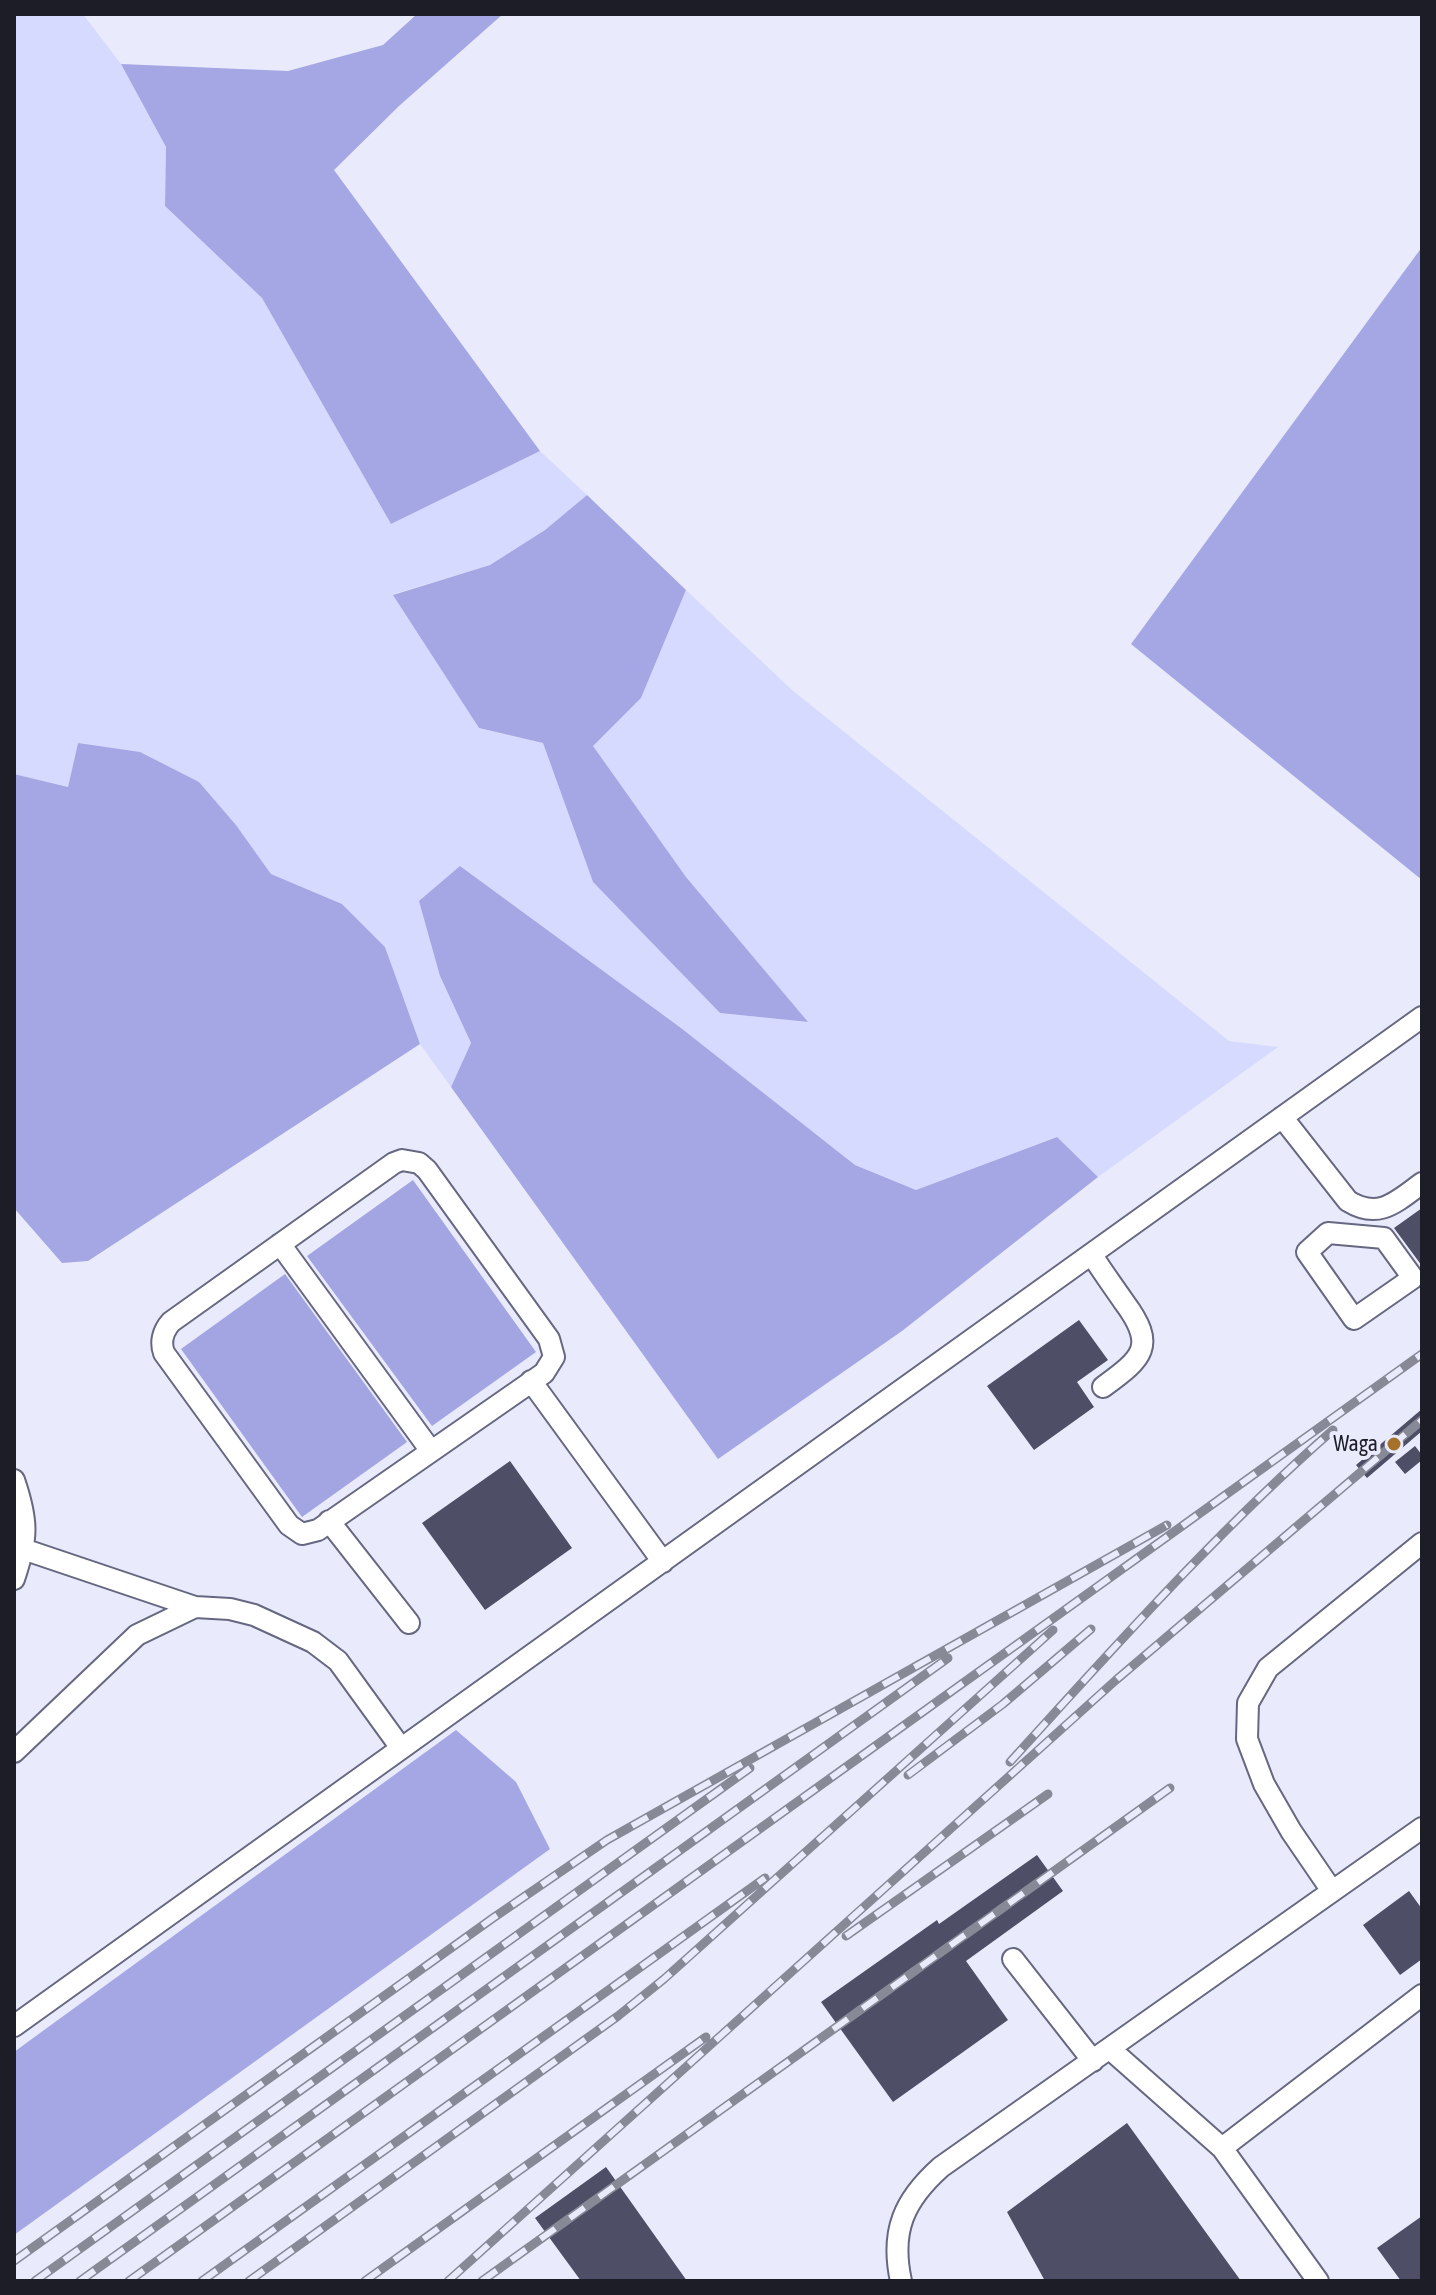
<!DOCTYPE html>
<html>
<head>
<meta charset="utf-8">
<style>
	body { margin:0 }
	#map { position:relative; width:1436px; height:2295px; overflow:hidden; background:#e9eafb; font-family:"Asap Condensed",sans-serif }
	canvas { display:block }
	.frame { position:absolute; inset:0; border:16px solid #1c1d27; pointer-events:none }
</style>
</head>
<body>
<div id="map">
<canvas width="1436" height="2295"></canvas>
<div class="frame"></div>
</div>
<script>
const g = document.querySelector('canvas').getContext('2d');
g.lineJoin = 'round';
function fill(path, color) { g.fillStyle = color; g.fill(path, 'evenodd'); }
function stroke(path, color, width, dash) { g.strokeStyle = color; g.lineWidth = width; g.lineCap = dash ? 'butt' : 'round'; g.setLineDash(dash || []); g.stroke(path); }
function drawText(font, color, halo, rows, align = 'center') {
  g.font = font + ' "Asap Condensed",sans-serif'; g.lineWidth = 8; g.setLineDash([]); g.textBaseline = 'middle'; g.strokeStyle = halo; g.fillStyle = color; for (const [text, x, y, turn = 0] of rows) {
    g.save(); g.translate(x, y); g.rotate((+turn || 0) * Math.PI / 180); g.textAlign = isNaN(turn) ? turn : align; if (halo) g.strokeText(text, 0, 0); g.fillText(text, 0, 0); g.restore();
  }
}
fill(new Path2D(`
	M14,14H83L121,64L166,147L165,206L262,298L391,524L540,451L587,495L545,530L490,565L394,594L479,728L543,743L593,882L720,1013L807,1022L686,877L592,746L641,698L686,590L792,690L1229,1041L1278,1047L1098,1177L1056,1137L916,1190L855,1165L681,1028L460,866L440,976L471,1043L451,1087L420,1044L385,947L342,904L271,874L236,825L199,782L78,743L68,787L14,774Z`), '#d7daff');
fill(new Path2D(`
	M417,14H503L399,106L334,170L540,451L391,524L262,298L165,206L166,147L121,64L288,71L383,45Z
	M1422,247V880L1131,644Z
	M587,495L686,590L641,698L593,746L686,877L808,1022L720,1013L593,882L543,743L479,728L393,595L490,565L545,530Z
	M78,743L140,752L199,782L236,825L271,874L342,904L385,947L420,1044L88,1261L62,1263L14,1208V774L68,787Z
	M460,866L681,1028L855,1165L916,1190L1057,1137L1098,1177L902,1331L718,1459L451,1087L471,1043L440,976L419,901Z
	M456,1730L516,1782L550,1849L14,2235V2052Z`), '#a4a7e4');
fill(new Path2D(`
	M413,1180L536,1352L432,1426L307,1256Z
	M285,1274L407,1442L302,1517L181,1349Z`), '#a2a5e2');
fill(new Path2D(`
	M1422,1208V1266L1394,1228Z
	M1079,1320L1108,1360L1077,1382L1094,1407L1034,1450L987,1386Z
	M1422,1409V1431L1367,1478L1356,1465Z
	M1415,1446L1422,1455V1460L1405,1474L1395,1462Z
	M510,1461L572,1548L485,1610L422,1523Z
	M1037,1855L1063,1891L966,1961L1008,2020L893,2102L821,2002L937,1920L939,1924Z
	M1409,1891L1422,1909V1959L1400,1975L1363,1925Z
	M1127,2123L1241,2281H1045L1007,2212Z
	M606,2167L626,2195L687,2281H581L535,2218Z
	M1422,2216V2281H1401L1377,2248Z`), '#4e4f66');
const service = new Path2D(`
	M1282,1117L1348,1201C1379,1220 1396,1202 1422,1183
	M402,1160L419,1163L427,1170L549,1339L554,1357L544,1373L318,1530L302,1534L289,1525L164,1353C160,1342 163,1331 171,1322L394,1163Z
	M1328,1233L1384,1238L1413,1278L1354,1319L1307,1252Z
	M280,1244L431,1451
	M1092,1255C1102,1271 1113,1286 1124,1302C1157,1346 1143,1358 1103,1387
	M531,1381L663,1562
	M14,1480C28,1521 28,1538 14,1579
	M329,1521L409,1623
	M14,1546L195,1607
	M14,1752L137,1635L195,1607L230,1609L254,1615L313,1642L338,1661L401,1748
	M1332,1891L1291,1831L1264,1784L1247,1739L1248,1703L1268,1668L1422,1543
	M1013,1959L1093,2061
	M14,2026L1422,1017
	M1110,2049L1222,2148
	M901,2281C890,2231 904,2200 941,2167L1422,1828
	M1318,2281L1222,2148L1422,1995`);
stroke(service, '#666780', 24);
stroke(service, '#fff', 20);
const rail = new Path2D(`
	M1010,1762C1114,1648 1216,1532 1333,1430
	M908,1775L1003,1704L1091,1629
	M846,1936L1048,1794
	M14,2261L493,1918L607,1840L1167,1525
	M35,2281L750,1768
	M80,2281L948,1658
	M129,2281L1422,1354
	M202,2281L765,1878
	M249,2281L618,2016L664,1979L1053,1630
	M365,2281L706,2037
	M448,2281L1116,1680L1422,1420
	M482,2281L1170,1788`);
stroke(rail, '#888996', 9);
stroke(rail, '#e9eafb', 6, [18]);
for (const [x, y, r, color] of [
	[1394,1444,8,"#a57229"]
]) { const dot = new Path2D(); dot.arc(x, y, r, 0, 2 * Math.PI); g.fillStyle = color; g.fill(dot); stroke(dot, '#e9eafb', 3); }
drawText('22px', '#1c1d27', '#e9eafb', [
	["Waga",1378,1444]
], 'right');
</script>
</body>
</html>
